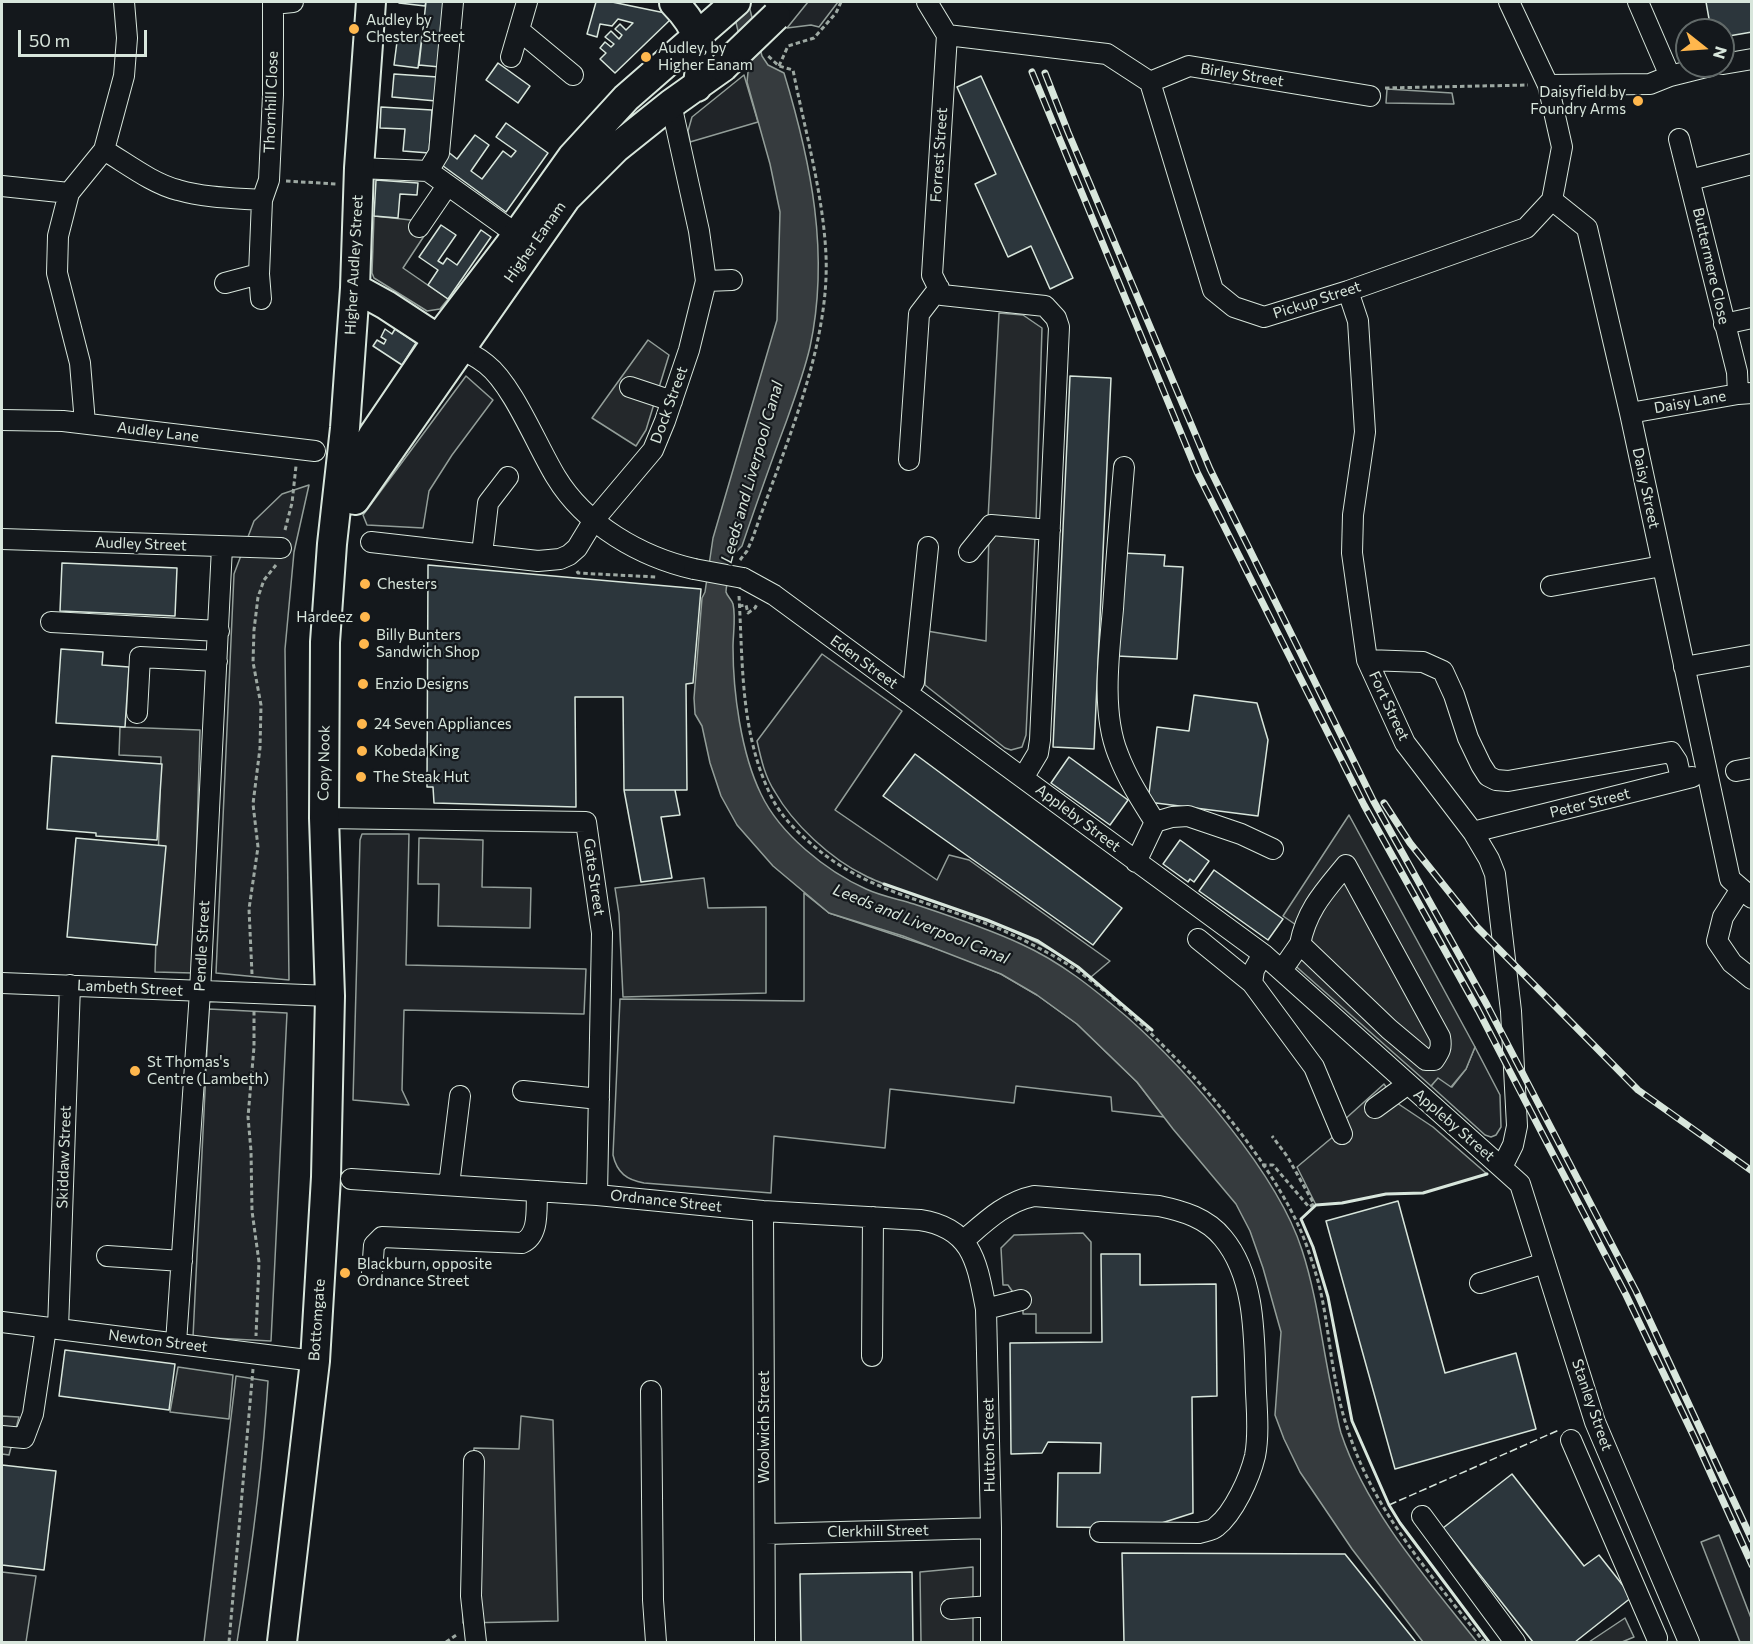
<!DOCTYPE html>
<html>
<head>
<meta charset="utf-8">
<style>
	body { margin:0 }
	#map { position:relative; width:1753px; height:1644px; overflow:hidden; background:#14181c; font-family:Commissioner,sans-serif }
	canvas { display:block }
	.frame { position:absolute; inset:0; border:3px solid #d8e6dc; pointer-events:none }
	.north { position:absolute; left:1675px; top:18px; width:60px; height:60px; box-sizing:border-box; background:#14181c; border:2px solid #626a69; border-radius:50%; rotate:107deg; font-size:16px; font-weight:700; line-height:24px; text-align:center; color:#d8e6dc }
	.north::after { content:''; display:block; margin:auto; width:21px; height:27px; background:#ffb74d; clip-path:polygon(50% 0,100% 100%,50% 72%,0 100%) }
	.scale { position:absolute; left:18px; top:30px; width:129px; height:27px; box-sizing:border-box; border:3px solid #d8e6dc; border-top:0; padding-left:8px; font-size:18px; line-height:21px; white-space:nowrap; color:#d8e6dc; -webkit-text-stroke:4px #14181c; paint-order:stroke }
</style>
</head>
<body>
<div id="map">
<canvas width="1753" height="1644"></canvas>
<div class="frame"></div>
<div class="north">N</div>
<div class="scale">50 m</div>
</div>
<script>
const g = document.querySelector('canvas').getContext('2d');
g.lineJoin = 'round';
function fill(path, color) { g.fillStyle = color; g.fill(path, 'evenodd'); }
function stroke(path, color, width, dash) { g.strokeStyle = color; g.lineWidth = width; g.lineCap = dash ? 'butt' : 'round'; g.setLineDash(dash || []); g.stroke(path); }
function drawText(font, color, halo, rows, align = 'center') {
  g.font = font + ' Commissioner,sans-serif'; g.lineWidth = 4.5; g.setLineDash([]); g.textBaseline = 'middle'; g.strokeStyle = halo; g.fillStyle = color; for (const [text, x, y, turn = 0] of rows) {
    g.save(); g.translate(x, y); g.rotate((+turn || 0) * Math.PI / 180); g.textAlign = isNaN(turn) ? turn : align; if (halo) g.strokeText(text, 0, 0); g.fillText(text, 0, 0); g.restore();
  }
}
const green = new Path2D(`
	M808,2H838L819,27L811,25L787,28Z
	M744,75L758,122L690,142L688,131L692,117Z
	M1387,89L1452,93L1454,104L1386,103Z
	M466,376L493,400L452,455L429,491L423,528L367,525L363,515Z
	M309,485L294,552L285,649L289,980L216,973L234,574L254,521L282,494Z
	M822,654L902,711L835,810L937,880L949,855L969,860L1110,961L1091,977C1040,936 980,918 919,897C901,890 881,884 864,875C831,859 793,824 775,792C765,777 761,759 757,741Z
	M362,834H409L406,965L586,969L584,1014L404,1010L402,1090L409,1105L353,1100L360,840Z
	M804,893L829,913L952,954L1001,974L1037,995L1077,1024L1137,1082L1164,1117L1112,1111L1111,1097L1016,1086L1014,1103L890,1089L885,1148L774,1136L771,1193L644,1183C627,1180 617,1173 613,1155L620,999L804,1001Z
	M209,1009L287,1013L271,1341L193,1337Z
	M1475,1047L1500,1095L1501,1127L1496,1135L1491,1137L1485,1135L1431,1086L1438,1077L1452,1087L1466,1069Z
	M236,1376L268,1381C263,1469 251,1556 237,1642H204Z
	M2,1572L36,1576L26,1642H2Z`);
fill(green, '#202428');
stroke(green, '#939e99', 1.5);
const parking = new Path2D(`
	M374,216L411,220L426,233L403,268L448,299L440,309L427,311L374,278L372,273Z
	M999,313L1023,315L1042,328L1036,523L988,519Z
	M648,340L669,355L646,430L636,446L592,418Z
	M989,534L1035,537L1026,735L1022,747L1011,750L1005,748L925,685L927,631L986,641Z
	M120,727L200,730L193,973L155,972L161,757L119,755Z
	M1349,815L1475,1047L1466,1069L1451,1087L1438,1078L1431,1086L1282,954L1299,927L1283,916Z
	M419,838L483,840L482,887L531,888L530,928L438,926L439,884H418Z
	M704,878L708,908L766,907V993L623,997L619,914L615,888Z
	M1384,1084L1397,1103L1433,1127L1487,1174L1423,1193L1386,1194L1342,1203L1316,1205L1297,1167L1347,1125L1343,1121Z
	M1083,1233L1091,1242V1333H1036V1314H1023V1307L1008,1285H1003L1001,1248L1014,1235Z
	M178,1367L233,1375L229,1419L170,1412Z
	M2,1416L19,1417L9,1455L2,1454Z
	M521,1416L553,1420L558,1621L463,1623L474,1448L519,1449Z
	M1719,1535L1751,1618V1642H1740L1701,1542Z
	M973,1567V1642H921L920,1572Z
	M1625,1618L1634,1637L1622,1642H1589Z`);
fill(parking, '#24282b');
stroke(parking, '#939e99', 1.5);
const water = new Path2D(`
	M731,2H748L762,56L768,65L784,73C811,162 830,254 810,347C804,373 794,400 785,425C770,465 756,505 742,546C740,548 734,554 733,556C731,561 726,587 726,592C727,596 732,600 733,604C736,617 733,634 733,647C733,692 741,753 761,794C780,834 826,871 866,889C881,896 898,899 914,904C950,916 987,928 1021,944C1061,962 1094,989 1127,1017C1187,1070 1278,1174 1302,1250C1317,1296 1322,1344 1332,1391C1335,1405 1337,1419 1341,1433C1367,1511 1427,1579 1477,1642H1423L1352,1549L1300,1472L1284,1439L1275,1415L1281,1332L1263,1268L1250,1231L1236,1204L1173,1129L1137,1082L1077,1024L1037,995L1001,974L903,936L829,913L773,866L737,825L721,796L710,763L702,726L695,714L694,698L702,598L705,592L713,538L777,320L780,212L770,164L747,82L748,72Z`);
fill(water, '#363b3e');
stroke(water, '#939e99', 1.5);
const building = new Path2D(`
	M399,2H426L425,6L399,3Z
	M426,2H447L440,67L419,65Z
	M596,2H612L670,14L671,19L615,73L600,59L606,53L600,48L605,42L611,47L614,44L605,37L611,31L619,39L622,35L615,29L620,24L626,30L633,23L618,19L612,26L600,24L597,37L587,34Z
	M1706,2H1752V32L1723,37V30H1711Z
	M398,34L422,36L418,68L394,65Z
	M498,63L530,86L518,103L486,80Z
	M394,74L438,77L436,101L392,97Z
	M981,76L1073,278L1050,289L1031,246L1008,257L975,184L996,174L957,87Z
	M381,107L432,110L429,153L403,151L405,129L380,128Z
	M506,123L548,153L506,212L439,163L447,151L457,159L475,135L489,145L471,171L482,179L503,151L511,157L516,151L496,137Z
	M376,180L418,183L417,195L400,194L398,218L374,216Z
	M441,225L456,235L438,261L443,264L447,258L457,265L481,230L491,237L448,299L428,285L438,270L419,257Z
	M385,329L392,334L395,329L416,343L402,365L373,346L377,340L384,344L386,340L381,337Z
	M1070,376L1111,378L1094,749L1053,747Z
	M1123,553L1165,555L1164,566L1183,567L1177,659L1117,656Z
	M62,563L177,568L175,616L60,611Z
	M428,565L701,589L693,683L686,684L687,790H624L623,697H575L576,807L434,803L433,787H427Z
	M61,649L103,652L102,665L129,667L125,727L56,723Z
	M1194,695L1257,703L1268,740L1258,816L1148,802L1157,727L1189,731Z
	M915,754L1122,908L1093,945L883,796Z
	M52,756L162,764L157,840L96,836V833L47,829Z
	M1069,757L1128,800L1110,825L1051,783Z
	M624,790H675L680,815L661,817L672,878L641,882Z
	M76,838L166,846L157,945L67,937Z
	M1180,840L1209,861L1194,882L1190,879L1188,882L1163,864Z
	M1214,870L1283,919L1268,940L1199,891Z
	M1398,1201L1445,1373L1516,1353L1536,1429L1395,1469L1326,1221Z
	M1101,1254H1140V1285L1216,1284L1217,1396L1192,1397L1193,1513L1146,1528L1057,1527L1058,1473H1100L1101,1443L1048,1442L1042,1453L1011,1454L1010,1343L1102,1342Z
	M65,1350L175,1364L169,1410L59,1396Z
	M2,1465L56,1471L44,1570L2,1565Z
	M1512,1474L1584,1566L1599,1555L1632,1597L1575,1642H1533L1443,1528Z
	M1122,1553L1345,1554L1416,1642H1124Z
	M912,1572L913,1642H801L800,1574Z`);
fill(building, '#2c363c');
stroke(building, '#d8e6dc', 1.5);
const minor = new Path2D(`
	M927,2L947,35
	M1509,2L1548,85L1562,147L1552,200
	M1638,2L1670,76
	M273,4L293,2
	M520,31L573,75
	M947,35L932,275L942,295L1045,306L1056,318L1059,327L1040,740L1038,753L1023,778L1263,954L1520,1184L1595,1422L1689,1642
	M947,35L1107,54L1150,82L1189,66L1370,96
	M511,57L527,2
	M1723,64L1752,59
	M1150,82L1213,290L1234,307L1264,317L1348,291L1526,228L1552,200
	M1548,85L1650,84L1670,76L1710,66
	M1679,139L1737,372L1738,394
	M104,150C126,163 153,184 178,190C206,198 234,198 262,200
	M359,168L428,171L526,241
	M428,171L439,153L453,2
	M1690,180L1752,164
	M2,186L69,193
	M1552,200L1587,228L1630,413L1730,879L1752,898
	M419,227L447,186
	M706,281L732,280
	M225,283L259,274
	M1348,291L1358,321L1365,432L1353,515L1352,553L1367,660L1405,743L1473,832L1489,859L1495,874L1511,1011L1517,1126L1513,1145L1502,1167
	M261,299L259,274L262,200L269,180L273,95V2
	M1724,324L1752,318
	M450,344C462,349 476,356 486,364C513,385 537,446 556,477C585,525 641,557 694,569
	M630,387L672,401
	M1630,413L1738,394L1752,393
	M2,420L63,421L315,451
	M85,423L80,363L57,273L58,236L69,193L104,150L124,76L127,38L124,2
	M909,460L919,314L939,288
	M1124,467C1120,514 1116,561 1113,609C1109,653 1101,712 1118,754C1127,778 1141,800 1155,822L1136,862
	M2,539L281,548
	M371,542L538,561L560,559L569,555L577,548L594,520L653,450L665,421L689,350L706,281L699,231L671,104
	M969,552L991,525L1050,530
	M482,554L488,503L508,477
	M743,578L774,595L1023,778
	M1551,586L1662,566
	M51,622L219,631
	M1367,660L1423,662L1443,671L1454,695L1468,738L1481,765L1488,776L1496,780L1508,781L1671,752L1677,761L1681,779
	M1684,667L1752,655
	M907,693L914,682L928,547
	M137,713L140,657L217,661
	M1736,771L1752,768
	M324,818L586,822L602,933L597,1195
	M1155,822L1172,817L1188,816L1241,834L1273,849
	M1473,832L1692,777
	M1741,889L1723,917L1717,941L1732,963L1752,979
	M1198,939L1252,983
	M1263,954L1254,970L1252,983L1314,1067L1342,1134
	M1282,970L1300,944L1389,1029L1426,1060H1434C1440,1051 1442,1048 1440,1037L1346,865C1324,892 1307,909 1300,944
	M2,983L330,996
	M523,1091L599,1099
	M1375,1108L1408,1084
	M351,1179L597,1195L763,1211L920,1220C973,1228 977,1263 986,1309L991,1528V1642
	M449,1185L460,1096
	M763,1211L765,1642
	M963,1241C985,1222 1005,1202 1034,1196L1159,1206C1183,1211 1207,1218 1223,1238C1257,1279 1254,1342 1256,1392C1257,1412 1259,1436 1255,1456C1250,1477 1234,1513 1216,1527C1212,1531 1205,1531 1199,1533L1100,1532
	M107,1256L182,1261
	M372,1273L374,1245L382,1237L522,1243C540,1235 536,1209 537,1191
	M1480,1283L1545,1263
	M986,1309L1021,1300
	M2,1322L315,1361
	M58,1329L70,985
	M176,1343L200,992L222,547
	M872,1356L873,1217
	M651,1391L653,1600L656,1642
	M2,1436L24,1438L33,1414L46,1328
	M1571,1440L1657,1638
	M474,1461L471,1596L476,1642
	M1422,1516L1515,1642
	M765,1534L991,1528
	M951,1609L990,1606`);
const highway = new Path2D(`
	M674,3C700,29 705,51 697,87
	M355,288L386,305L438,339
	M344,490L373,435L438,339L508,247L572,157L626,98L736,2
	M355,500L566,198L616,148L671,104L723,67
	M282,1642L315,1361L326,1177L330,996L324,818L325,642L332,544L345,428L355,288L359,168L371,2`);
stroke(minor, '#d8e6dc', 22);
stroke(highway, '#d8e6dc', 32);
stroke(new Path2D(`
	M779,66L788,46L814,38L836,13L841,2
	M1385,88L1528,85
	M286,181L336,184
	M285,530L292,503L296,466
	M740,560L747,551L753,537C783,450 830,348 826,255C823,193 805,131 793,70L779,66L767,55
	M577,571L578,573L656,577
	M739,596C743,665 740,734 772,798C780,814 793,828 807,840C856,886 917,899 979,921C1002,929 1026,941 1048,953C1099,979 1149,1031 1189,1072C1229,1114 1277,1177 1300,1229C1307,1245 1313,1264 1318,1281C1327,1315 1329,1349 1336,1383C1340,1407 1348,1433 1357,1455C1385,1524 1439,1585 1484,1642
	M739,606L746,605L748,613L755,608L757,604
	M252,974L249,909L258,847L253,804L260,748L261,705L253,662L254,630L258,597L264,580L276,565
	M254,1011V1047L248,1117L251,1151L252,1211L259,1262L256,1336
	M1262,1165H1273L1309,1207L1314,1204L1287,1156L1272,1136
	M229,1642L253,1369
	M446,1642L458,1634`), '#9da8a2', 3, [4.5, 3]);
stroke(minor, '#14181c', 20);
stroke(highway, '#14181c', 28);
const rail = new Path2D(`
	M1032,72L1197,472L1364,805L1478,1010L1626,1295L1695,1439L1752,1565
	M1045,73L1068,132L1210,469L1373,800L1487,1005L1636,1291L1752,1540
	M1384,803L1410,843L1477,927L1638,1090L1752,1171`);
stroke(rail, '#d8e6dc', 7);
stroke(rail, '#14181c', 4.5, [14]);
const minorBridge = new Path2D(`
	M694,569L743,578`);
const highwayBridge = new Path2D(`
	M723,67L776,16`);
stroke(minorBridge, '#d8e6dc', 22, []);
stroke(highwayBridge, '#d8e6dc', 32, []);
stroke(minorBridge, '#14181c', 20);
stroke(highwayBridge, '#14181c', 28);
stroke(new Path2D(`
	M1389,1505L1559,1430`), '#d8e6dc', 1.5, [8, 3]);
stroke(new Path2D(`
	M884,884L987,920L1038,941L1078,967L1152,1030
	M1487,1174L1423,1193L1386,1194L1342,1203L1316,1205L1301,1219L1313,1247L1328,1297L1352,1421L1389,1505L1400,1523L1489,1642`), '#d8e6dc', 3);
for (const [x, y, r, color] of [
	[354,29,6,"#ffb74d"],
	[646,57,6,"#ffb74d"],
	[1638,101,6,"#ffb74d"],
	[365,584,6,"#ffb74d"],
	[365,617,6,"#ffb74d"],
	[364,644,6,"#ffb74d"],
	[363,684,6,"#ffb74d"],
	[362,724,6,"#ffb74d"],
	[362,751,6,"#ffb74d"],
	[361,777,6,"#ffb74d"],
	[135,1071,6,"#ffb74d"],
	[345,1273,6,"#ffb74d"]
]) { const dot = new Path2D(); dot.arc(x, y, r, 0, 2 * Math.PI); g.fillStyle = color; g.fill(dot); stroke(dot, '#14181c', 2); }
drawText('15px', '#d8e6dc', '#14181c', [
	["Audley by",366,20],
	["Chester Street",366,37],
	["Audley, by",658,48],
	["Higher Eanam",658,65],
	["Daisyfield by",1626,92,"right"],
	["Foundry Arms",1626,109,"right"],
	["Chesters",377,584],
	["Hardeez",353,617,"right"],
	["Billy Bunters",376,635],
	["Sandwich Shop",376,652],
	["Enzio Designs",375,684],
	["24 Seven Appliances",374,724],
	["Kobeda King",374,751],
	["The Steak Hut",373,777],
	["St Thomas's",147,1062],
	["Centre (Lambeth)",147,1079],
	["Blackburn, opposite",357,1264],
	["Ordnance Street",357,1281]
], 'left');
drawText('15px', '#d8e6dc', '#14181c', [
	["Birley Street",1242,75,9],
	["Thornhill Close",271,102,-88],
	["Forrest Street",939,155,-86],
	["Higher Eanam",535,242,-55],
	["Higher Audley Street",354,265,-87],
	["Buttermere Close",1711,266,77],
	["Pickup Street",1317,300,-18],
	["Daisy Lane",1690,402,-10],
	["Dock Street",669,405,-70],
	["Audley Lane",158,432,7],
	["Daisy Street",1646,488,78],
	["Audley Street",141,544,2],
	["Eden Street",864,662,36],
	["Fort Street",1389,706,65],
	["Copy Nook",324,763,-89],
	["Peter Street",1590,803,-14],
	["Appleby Street",1078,818,37],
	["Gate Street",594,877,82],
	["Pendle Street",202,946,-87],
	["Lambeth Street",130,988,3],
	["Appleby Street",1454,1125,41],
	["Skiddaw Street",64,1157,-88],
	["Ordnance Street",666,1201,6],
	["Bottomgate",317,1320,-86],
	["Newton Street",158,1341,7],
	["Stanley Street",1592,1405,71],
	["Woolwich Street",764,1427,-90],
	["Hutton Street",989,1445,-91],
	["Clerkhill Street",878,1531,-1]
]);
drawText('italic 16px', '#d8e6dc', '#14181c', [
	["Leeds and Liverpool Canal",752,472,-74],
	["Leeds and Liverpool Canal",921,924,22]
]);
</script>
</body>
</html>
